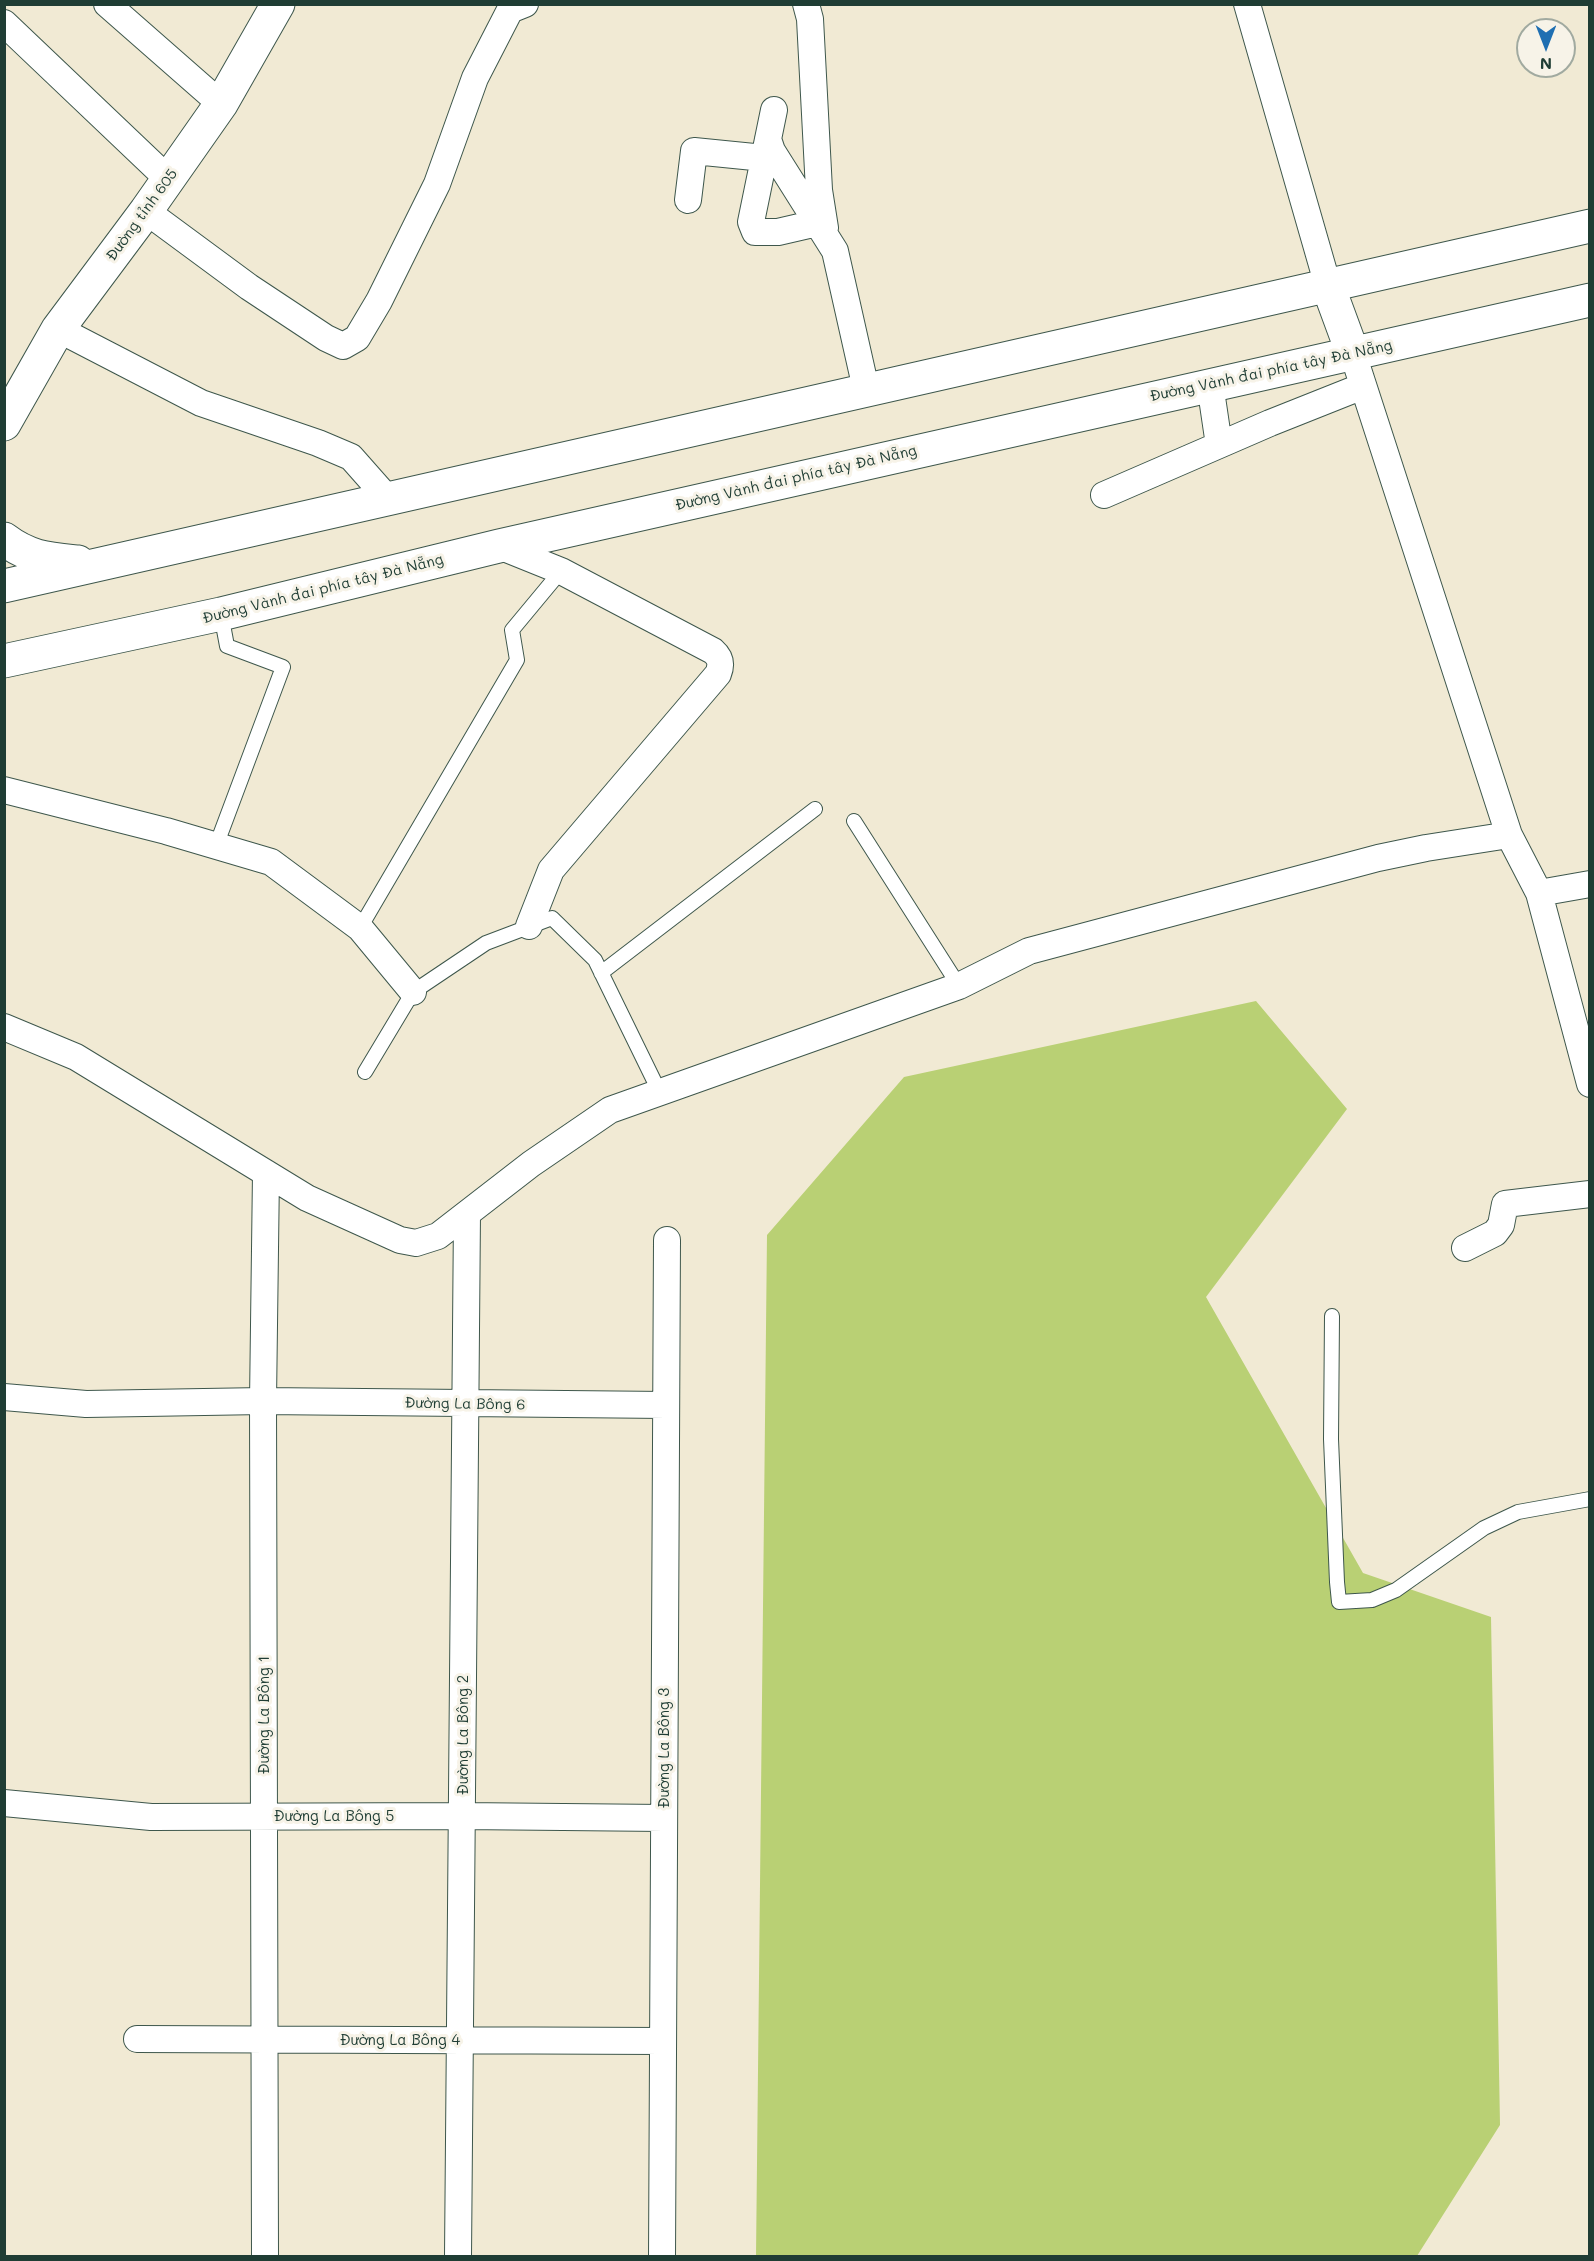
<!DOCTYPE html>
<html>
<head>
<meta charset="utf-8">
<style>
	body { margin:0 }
	#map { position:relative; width:1594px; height:2261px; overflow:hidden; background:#f1ead4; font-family:Mali,sans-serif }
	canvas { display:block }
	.frame { position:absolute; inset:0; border:6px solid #1f3d34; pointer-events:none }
	.north { position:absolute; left:1516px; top:18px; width:60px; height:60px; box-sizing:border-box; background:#f7f3e8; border:2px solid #a1aaa0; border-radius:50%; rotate:180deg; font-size:16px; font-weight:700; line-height:24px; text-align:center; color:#1f3d34 }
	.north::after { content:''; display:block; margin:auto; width:21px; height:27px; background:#1f6fb2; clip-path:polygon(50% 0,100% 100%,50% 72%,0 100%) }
</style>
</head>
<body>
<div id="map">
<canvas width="1594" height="2261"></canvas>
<div class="frame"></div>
<div class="north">N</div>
</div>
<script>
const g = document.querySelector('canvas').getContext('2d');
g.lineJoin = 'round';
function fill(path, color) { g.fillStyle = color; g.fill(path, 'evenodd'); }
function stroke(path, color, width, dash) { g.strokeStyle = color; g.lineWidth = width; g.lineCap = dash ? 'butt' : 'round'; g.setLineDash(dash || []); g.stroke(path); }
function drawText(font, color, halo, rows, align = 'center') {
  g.font = font + ' Mali,sans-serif'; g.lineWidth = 6; g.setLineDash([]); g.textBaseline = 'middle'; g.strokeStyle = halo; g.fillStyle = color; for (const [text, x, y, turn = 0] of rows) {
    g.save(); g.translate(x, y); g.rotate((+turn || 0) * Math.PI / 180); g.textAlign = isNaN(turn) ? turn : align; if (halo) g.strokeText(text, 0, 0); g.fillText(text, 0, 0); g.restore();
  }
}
fill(new Path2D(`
	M1256,1001L1347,1109L1206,1297L1363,1573L1491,1617L1500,2125L1417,2256H756L767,1235L904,1077Z`), '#b9d074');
const service = new Path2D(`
	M854,821L959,986
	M216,846L283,667L227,646L221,614
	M360,928L517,660L512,630L561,571
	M601,973L815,809
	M365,1072L413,992L486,943L552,918L595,960L660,1093
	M1332,1316L1331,1439L1337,1582L1339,1602L1372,1600L1396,1590L1484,1528L1518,1512L1590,1499`);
const minor = new Path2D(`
	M107,4L221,104
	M806,4L810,19L819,190L825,228
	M1247,4L1328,286
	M4,23L168,179
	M774,110L751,222L755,232H778L817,223
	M768,139L772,151L835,251L866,389
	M688,200L694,151L764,158
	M146,211L249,287L326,338L343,346L357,338L379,301L437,184L475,78L510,10L525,4
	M58,329L201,403L318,443L351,457L389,500
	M1353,354L1509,835L1539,893L1590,1084
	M1210,384L1219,445
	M1104,495L1270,423L1363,386
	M499,546L561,571L713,651C721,658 722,664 718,674L551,870L529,926
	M4,790L166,831L271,862L360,928L413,992
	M1539,893L1590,884
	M4,1027L76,1057L307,1198L400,1240L416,1243L438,1236L531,1164L610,1110L959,986L1029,951L1378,858L1426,848L1509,835
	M1465,1248L1495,1233L1501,1225L1505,1204L1590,1194
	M4,1397L86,1404L263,1401L666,1405
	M4,1803L151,1817L462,1816L664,1818
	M137,2039L663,2041
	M265,2256L263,1401L266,1173
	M458,2256L467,1214
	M662,2256L667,1240`);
const secondary = new Path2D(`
	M4,424L58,329L146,211L221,104L278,4`);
const primary = new Path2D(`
	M1328,286L1353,354
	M4,539C29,558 48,559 78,562
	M4,586L1590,226
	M4,661L221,614L499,546L1590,300`);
stroke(service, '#3e574c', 16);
stroke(minor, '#3e574c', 28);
stroke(secondary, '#3e574c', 35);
stroke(primary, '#3e574c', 35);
stroke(service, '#fff', 14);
stroke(minor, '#fff', 26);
stroke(secondary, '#fff', 33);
stroke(primary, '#fff', 33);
drawText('15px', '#1f3d34', '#f7f3e8', [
	["Đường tỉnh 605",142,215,-54],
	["Đường Vành đai phía tây Đà Nẵng",1271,371,-12],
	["Đường Vành đai phía tây Đà Nẵng",796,478,-13],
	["Đường Vành đai phía tây Đà Nẵng",323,589,-14],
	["Đường La Bông 6",465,1404,1],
	["Đường La Bông 1",264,1715,-90],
	["Đường La Bông 2",463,1735,-90],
	["Đường La Bông 3",664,1748,-90],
	["Đường La Bông 5",334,1816],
	["Đường La Bông 4",400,2040]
]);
</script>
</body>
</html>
